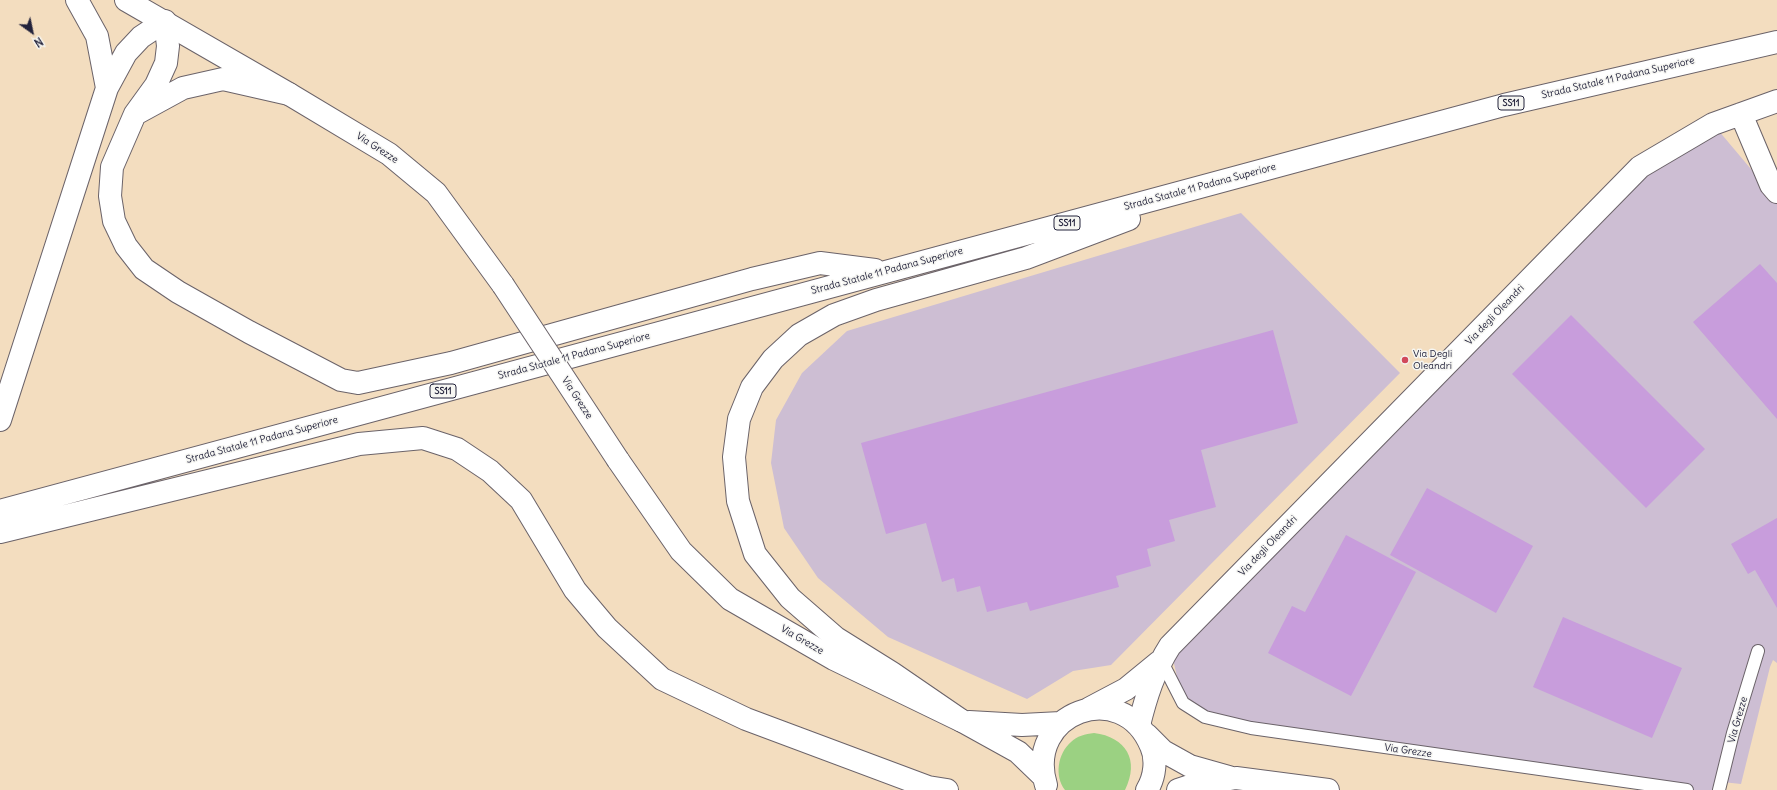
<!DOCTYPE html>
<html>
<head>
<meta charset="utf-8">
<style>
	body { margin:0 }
	#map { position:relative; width:1777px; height:790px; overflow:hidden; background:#f3ddbf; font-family:Delius,sans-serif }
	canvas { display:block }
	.north { position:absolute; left:12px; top:12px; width:40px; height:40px; -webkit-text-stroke:3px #f6f6f2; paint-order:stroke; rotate:147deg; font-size:11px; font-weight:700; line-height:16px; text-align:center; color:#22223b }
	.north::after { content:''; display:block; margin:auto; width:14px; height:18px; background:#22223b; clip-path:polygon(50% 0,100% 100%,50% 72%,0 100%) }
</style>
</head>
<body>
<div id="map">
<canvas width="1777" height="790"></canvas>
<div class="north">N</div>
</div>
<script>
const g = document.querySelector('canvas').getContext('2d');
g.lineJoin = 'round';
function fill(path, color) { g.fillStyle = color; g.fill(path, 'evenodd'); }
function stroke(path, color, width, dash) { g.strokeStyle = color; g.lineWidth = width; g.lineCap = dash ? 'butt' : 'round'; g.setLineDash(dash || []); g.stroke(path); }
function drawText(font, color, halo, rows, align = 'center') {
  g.font = font + ' Delius,sans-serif'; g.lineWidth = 3; g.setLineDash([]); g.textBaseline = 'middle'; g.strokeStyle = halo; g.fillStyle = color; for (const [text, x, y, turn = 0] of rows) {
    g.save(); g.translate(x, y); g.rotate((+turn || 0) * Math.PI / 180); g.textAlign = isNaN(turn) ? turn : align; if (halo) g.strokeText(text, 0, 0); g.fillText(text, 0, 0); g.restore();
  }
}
fill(new Path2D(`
	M1713,124L1777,200V663L1773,660L1770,667L1741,784L1722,782L1719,790H1687L1251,728L1183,703L1170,646L1640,167Z
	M1241,213L1400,373L1111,665L1073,671L1027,699L888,637L818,578L784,528L771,463L776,420L802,373L847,331Z`), '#cdbed3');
fill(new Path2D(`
	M1094,733C1126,737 1140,760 1125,790H1065C1054,776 1058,753 1071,742C1077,736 1085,734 1094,733Z`), '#9bd182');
fill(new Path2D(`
	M1760,264L1777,283V419L1693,322Z
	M1571,315L1705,449L1646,508L1512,374Z
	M1273,330L1298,423L1201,450L1216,507L1169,520L1175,541L1147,549L1151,566L1116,576L1119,587L1030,611L1027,602L987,612L980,586L957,592L954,578L942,582L926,523L886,534L861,443Z
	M1427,488L1533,546L1496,613L1390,555Z
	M1777,518V608L1755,570L1748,574L1731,544Z
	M1346,535L1416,572L1351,696L1268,653L1292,606L1305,612Z
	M1563,617L1682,668L1652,738L1533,687Z`), '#c89ddc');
const service = new Path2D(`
	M1161,660L1183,703L1205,717L1251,728L1687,790
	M1719,790L1733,733L1758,651`);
const minor = new Path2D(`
	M1741,114L1771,185L1777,192
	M1090,708L1126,689L1159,662
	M1139,725C1146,697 1154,671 1170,646L1640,167L1713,124L1777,101`);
const tertiary = new Path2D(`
	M126,0L289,94L389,154L436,193L503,285
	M618,460L681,551L730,599L834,659L962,721L1018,752L1044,777
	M969,722L1022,725L1061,723
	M1147,735L1163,751L1190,766L1229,777
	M1046,785C1024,713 1122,676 1151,746C1157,759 1155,777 1147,790
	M1178,790L1193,785L1236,778L1328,790`);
const trunk = new Path2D(`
	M77,0L97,36L107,88
	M139,112L183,88L223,79L289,94
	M0,420L107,88L126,53L141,37L165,21L168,46L166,63L156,85L135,114L112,167L110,196L114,221L126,246L144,269L178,292L249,332L341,380L358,383L451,363L752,279L820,263L875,270
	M0,511L1504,105L1777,42
	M0,532L359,444L423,438L457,449L490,471L521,500L575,590L607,628L662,679L746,719L928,787L947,790
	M962,721L892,673L836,638L790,598L755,554L738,501L734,457L739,419L752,387L773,359L799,335L834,315L876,300L1026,258L1129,219`);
stroke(service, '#6b6369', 14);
stroke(minor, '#6b6369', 24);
stroke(tertiary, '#6b6369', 24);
stroke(trunk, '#6b6369', 24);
stroke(service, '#fff', 12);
stroke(minor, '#fff', 22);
stroke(tertiary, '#fff', 22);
stroke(trunk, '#fff', 22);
const tertiaryBridge = new Path2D(`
	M503,285L618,460`);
stroke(tertiaryBridge, '#6b6369', 24, []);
stroke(tertiaryBridge, '#fff', 22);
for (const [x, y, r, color] of [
	[1405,360,4,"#d1495b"]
]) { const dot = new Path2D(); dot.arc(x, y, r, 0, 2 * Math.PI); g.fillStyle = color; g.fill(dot); stroke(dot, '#f6f6f2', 1.5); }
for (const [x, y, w] of [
	[1511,103,26],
	[1067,223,26],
	[443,391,26]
]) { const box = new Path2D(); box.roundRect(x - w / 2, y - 7, w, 14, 3); g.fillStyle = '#f6f6f2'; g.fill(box); stroke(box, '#22223b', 1); }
drawText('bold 9px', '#22223b', null, [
	["SS11",1511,103],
	["SS11",1067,223],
	["SS11",443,391]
]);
drawText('10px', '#22223b', '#f6f6f2', [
	["Strada Statale 11 Padana Superiore",1618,78,-13],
	["Via Grezze",377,148,33],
	["Strada Statale 11 Padana Superiore",1200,187,-15],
	["Strada Statale 11 Padana Superiore",887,271,-15],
	["Via degli Oleandri",1495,315,-46],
	["Strada Statale 11 Padana Superiore",574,356,-15],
	["Via Grezze",577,398,57],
	["Strada Statale 11 Padana Superiore",262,440,-15],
	["Via degli Oleandri",1268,546,-46],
	["Via Grezze",802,640,30],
	["Via Grezze",1738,720,-74],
	["Via Grezze",1408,751,8]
]);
drawText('10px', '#22223b', '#f6f6f2', [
	["Via Degli",1413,354],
	["Oleandri",1413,366]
], 'left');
</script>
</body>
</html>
